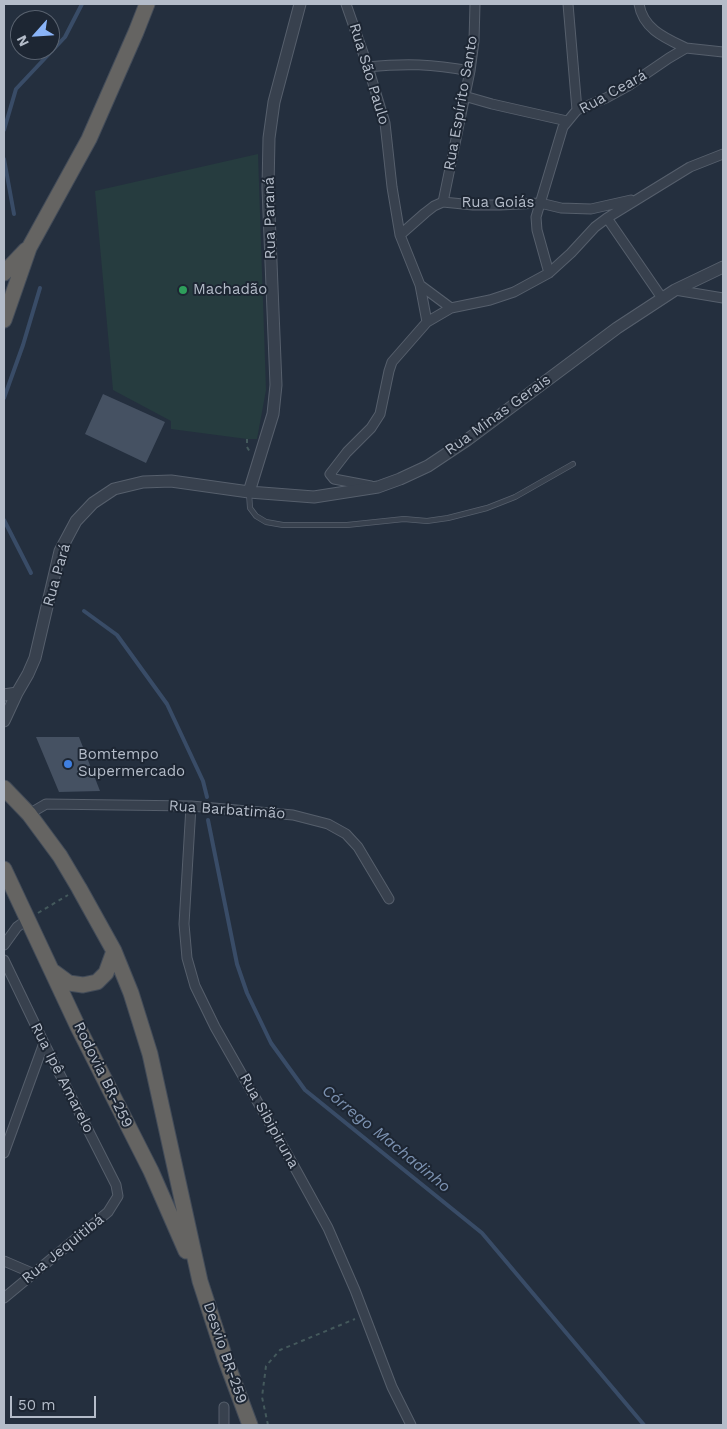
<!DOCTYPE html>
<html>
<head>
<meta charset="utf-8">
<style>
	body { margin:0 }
	#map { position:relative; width:727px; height:1429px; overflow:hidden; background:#242f3e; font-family:"Work Sans",sans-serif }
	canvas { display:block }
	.frame { position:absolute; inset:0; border:5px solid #b4bcc9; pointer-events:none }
	.north { position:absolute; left:10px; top:10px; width:50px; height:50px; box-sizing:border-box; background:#1d2633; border:1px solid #59626f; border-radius:50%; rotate:244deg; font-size:14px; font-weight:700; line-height:20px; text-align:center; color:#b4bcc9 }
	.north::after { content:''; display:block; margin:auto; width:18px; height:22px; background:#8ab4f8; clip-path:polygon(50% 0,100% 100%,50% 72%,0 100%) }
	.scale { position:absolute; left:10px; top:1396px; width:86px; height:22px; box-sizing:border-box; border:2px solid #b4bcc9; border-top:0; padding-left:6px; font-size:15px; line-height:18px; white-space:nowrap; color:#b4bcc9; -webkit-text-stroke:4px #1d2633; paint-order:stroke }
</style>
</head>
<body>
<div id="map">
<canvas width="727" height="1429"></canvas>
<div class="frame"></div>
<div class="north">N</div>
<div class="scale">50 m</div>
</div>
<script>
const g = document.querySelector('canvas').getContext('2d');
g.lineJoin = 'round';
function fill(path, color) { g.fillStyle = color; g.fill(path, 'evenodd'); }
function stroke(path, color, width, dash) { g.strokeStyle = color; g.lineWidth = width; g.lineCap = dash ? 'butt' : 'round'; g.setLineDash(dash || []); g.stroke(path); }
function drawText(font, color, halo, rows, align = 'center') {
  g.font = font + ' "Work Sans",sans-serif'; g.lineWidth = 4; g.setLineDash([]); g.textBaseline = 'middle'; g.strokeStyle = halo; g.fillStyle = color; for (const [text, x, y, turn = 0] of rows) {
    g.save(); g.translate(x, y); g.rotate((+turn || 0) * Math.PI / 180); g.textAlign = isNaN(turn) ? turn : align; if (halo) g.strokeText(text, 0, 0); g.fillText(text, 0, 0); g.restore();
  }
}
fill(new Path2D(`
	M258,154L266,390L257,439H247L171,429V421L113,390L95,191Z`), '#263c3f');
stroke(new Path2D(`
	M4,130L16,89L65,37L82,4
	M4,159L14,214
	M4,398L23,345L40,288
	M4,520L31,573
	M84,611L117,635L167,704L203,781L207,797
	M208,820L237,964L247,993L271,1043L305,1090L482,1233L644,1425`), '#394c67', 4);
fill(new Path2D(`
	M103,394L165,422L146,463L85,434Z
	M36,737H79L100,791L59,792Z`), '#455162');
const service = new Path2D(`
	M249,493L250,508L256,516L266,522L283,525H347L404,519L427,521L448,518L487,508L515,497L573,464`);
const minor = new Path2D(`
	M346,4L368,67L385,123L392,187L400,235L420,285L427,322
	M568,4L577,110
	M639,4C643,29 665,38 686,48
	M368,67C406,63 432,64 470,71
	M464,96L492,104L567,121
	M443,202L470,71L474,41L475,4
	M607,218L662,298
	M400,235L425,213L434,206L443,202L473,205H500L540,203L561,208L591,209L631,200
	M549,273L537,230L536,217L563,127L577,110L606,98L628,86L669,58L686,48L723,52
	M420,285L451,308
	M675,290L723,298
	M371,486L334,479L330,474L347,452L371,428L380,414L389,371L392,362L427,322L451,308L490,300L514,292L549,273L571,253L595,227L607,218L690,167L723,154
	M191,806L184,924L187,958L195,986L215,1027L290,1159L328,1228L355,1290L392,1387L411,1425
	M29,814L46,804L191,806L293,815L328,824L346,834L358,847L389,899
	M4,945L17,927L28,919
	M4,960L44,1043L116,1185L118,1196L108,1212L4,1298
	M4,1153L44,1043
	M4,1261L32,1273
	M224,1425V1407`);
const tertiary = new Path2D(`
	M249,492L273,414L276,385L268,188L269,138L274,102L300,4
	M4,695L17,693
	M4,721L17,693L28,674L35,658L60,551L76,521L93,503L114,489L143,482L171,481L249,492L314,497L378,487L400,479L428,466L467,440L617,328L675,290L723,267`);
const trunk = new Path2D(`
	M4,273L26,250
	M4,320L29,248L89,139L136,32L147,4
	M4,788L29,814L60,856L79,888L114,951L131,993L150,1054L200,1281L225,1358L250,1425
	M4,869L78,1027L151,1171L186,1251
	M54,972L69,983L83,985L97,982L106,973L114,951`);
stroke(service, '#565f6c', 6);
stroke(minor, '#565f6c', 11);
stroke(tertiary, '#565f6c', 13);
stroke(trunk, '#434c59', 17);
stroke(new Path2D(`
	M247,439V447L250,452
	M38,913L68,895
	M268,1425L262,1397L266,1366L280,1350L355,1319`), '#44595c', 2, [4, 4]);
stroke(service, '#38414e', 4.5);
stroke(minor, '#38414e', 9);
stroke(tertiary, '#38414e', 11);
stroke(trunk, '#656462', 15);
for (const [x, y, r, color] of [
	[183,290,5,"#2e9e5b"],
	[68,764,5,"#3f7fe0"]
]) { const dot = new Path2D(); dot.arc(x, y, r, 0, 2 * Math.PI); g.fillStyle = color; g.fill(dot); stroke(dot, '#1d2633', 2); }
drawText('15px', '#b4bcc9', '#1d2633', [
	["Rua São Paulo",369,74,73],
	["Rua Ceará",613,92,-29],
	["Rua Espírito Santo",461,103,-80],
	["Rua Goiás",498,203],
	["Rua Paraná",270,218,-91],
	["Rua Minas Gerais",498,415,-36],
	["Rua Pará",57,575,-74],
	["Rua Barbatimão",227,810,4],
	["Rodovia BR-259",103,1075,64],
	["Rua Ipê Amarelo",62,1078,63],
	["Rua Sibipiruna",269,1121,61],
	["Rua Jequitibá",63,1249,-39],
	["Desvio BR-259",225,1353,71]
]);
drawText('15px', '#b4bcc9', '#1d2633', [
	["Machadão",193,290],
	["Bomtempo",78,755],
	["Supermercado",78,772]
], 'left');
drawText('italic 16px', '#7c92b1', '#1d2633', [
	["Córrego Machadinho",386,1139,39]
]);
</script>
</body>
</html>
